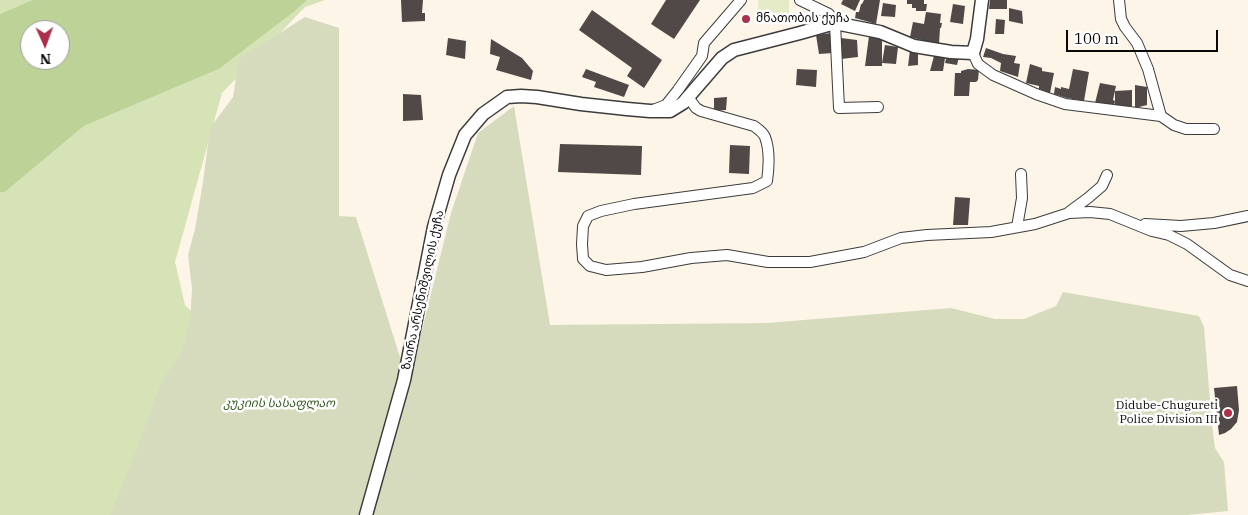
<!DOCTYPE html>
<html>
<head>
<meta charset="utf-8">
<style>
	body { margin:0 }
	#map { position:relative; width:1248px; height:515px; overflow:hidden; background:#fdf5e8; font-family:"IBM Plex Serif",serif }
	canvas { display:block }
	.north { position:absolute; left:20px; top:20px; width:50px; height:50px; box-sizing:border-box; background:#fff; border:1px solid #9d9d9d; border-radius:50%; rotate:178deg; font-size:14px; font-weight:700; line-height:20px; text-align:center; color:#090909 }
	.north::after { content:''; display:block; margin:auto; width:18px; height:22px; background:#ac2f4b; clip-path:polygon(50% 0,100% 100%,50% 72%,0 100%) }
	.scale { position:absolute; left:1066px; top:30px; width:152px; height:22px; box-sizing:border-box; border:2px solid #090909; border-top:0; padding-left:6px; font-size:15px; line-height:18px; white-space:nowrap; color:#090909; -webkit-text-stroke:4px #fff; paint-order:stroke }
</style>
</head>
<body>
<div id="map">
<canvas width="1248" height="515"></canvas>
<div class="north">N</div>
<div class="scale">100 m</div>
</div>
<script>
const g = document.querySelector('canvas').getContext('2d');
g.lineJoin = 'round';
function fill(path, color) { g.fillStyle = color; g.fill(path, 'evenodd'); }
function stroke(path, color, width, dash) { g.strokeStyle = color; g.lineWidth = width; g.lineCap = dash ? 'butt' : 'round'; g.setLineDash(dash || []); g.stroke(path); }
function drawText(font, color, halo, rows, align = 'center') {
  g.font = font + ' "IBM Plex Serif","Noto Sans Georgian",serif'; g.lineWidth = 5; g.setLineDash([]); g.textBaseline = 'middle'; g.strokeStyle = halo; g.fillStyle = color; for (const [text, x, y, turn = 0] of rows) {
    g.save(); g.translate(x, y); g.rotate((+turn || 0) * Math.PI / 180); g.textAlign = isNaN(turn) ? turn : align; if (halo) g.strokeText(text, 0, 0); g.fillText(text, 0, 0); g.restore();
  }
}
fill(new Path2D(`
	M0,0H32L0,14Z
	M307,0H325L305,7L222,93L175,262L185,305L215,335L144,515H0V192H5L84,126L219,69L295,11Z`), '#d5e3b6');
fill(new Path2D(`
	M32,0H307L295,11L219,69L84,126L5,192H0V14ZM30,30H60V60H30Z`), '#bcd296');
fill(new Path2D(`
	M305,17L339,28V216L356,217L404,370L359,515H110L133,459L161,383L182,351L190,322L192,289L188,255L195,229L203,182L210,128L233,97L239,59Z
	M514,106L550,325L767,323L951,308L995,319H1024L1056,306L1063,292L1199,316L1204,327L1212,425L1215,448L1224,462L1228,511L1187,515H373L423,326L451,213L478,133Z`), '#d7dbbd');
fill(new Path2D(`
	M758,0H789V18L758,19Z`), '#e5ebc6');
fill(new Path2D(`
	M401,0H423L422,13H425V21L402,22Z
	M666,0H700L674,39L651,24Z
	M843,0H860L855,11L841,4Z
	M864,0H880L876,24L855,18L856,12H859L861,4H862Z
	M907,0H924V4H927L926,11H916V8H912V4H907Z
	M990,0H1007V9H989Z
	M883,3L896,5L895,17L881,16Z
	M953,4L965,6L963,24L950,22Z
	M1009,8L1022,11L1023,24L1009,21Z
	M592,10L662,60L644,88L627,76L632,68L579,30Z
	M926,12L941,14L940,23H942L941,28H940L939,44L922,43V40L910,37L913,22L924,24Z
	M996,19L1005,20L1004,34H995Z
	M831,33L833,53L819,54L816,35Z
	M869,36L882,38V66H865Z
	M448,38L466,41L465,59L446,55Z
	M841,38L857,40L858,57L841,59Z
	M491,39L522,58L533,71L531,80L496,70L500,57L490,54Z
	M885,45L898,47L896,64L882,63Z
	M986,48L1003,54L1016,56L1014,63L1020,64L1018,77L1000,71L1001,63L991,58L983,57Z
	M910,50L918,52V65L908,66Z
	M947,55L959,57L957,65L945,63Z
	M934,56L945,58L943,71H930Z
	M1030,64L1042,68V71L1054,73L1050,93L1039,89V86L1026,83Z
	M586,69L629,85L624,97L594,87L596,82L582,77Z
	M797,69L817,70L816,87L796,85Z
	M968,69L979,70L978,80L976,82H970L969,96H954L955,73H961V71Z
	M1073,69L1089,72L1084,101L1067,98L1054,94L1055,87L1061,89V87L1069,89Z
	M1100,83L1116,86L1113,100L1115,101L1114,106L1095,103Z
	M1135,85L1147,87V105L1135,108Z
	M1132,90V106H1115V91Z
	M403,94L421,95L423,120L403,121Z
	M727,97L726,110L714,111V98Z
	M560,144L642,146L641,175L558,172Z
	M730,145L750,146L749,174L729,173Z
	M955,197L970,198L968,225H953Z
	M1237,386L1239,410L1237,422L1231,429L1225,433L1219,435L1214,388Z`), '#514947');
const minor = new Path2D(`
	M800,0L829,14L835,23L839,108L878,107
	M1119,0L1121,19L1125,27L1137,43L1148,69L1161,116
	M973,53L978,64L993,75L1036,94L1065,104L1161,116L1174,125L1186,129H1214
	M688,97L696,108L701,111L754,126C758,129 763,132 765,137C770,150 769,167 767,181L753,188L634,204L601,211L588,216L583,226L582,244L583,259L590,266L606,270L642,267L691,258L727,255L768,262H810L864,252L901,238L927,235L991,232L1035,224L1069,213L1090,212L1110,214L1152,231L1169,235L1187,244L1230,275L1248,281
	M653,110L666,105L678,90L702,56L704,43L741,0
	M1069,212L1088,198L1102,186L1107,175
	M1145,224L1181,226L1214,223L1248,216
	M1017,227L1022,198L1021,174`);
const tertiary = new Path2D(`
	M366,515L404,380L434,227L449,175L465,135L483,114L507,97L521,96L537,97L581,104L627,109L650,111H670L683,103L722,58L734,50L800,33L835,23L880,32L914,46L951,52L973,53L977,39L982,0`);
stroke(minor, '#3c3c3c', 12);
stroke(tertiary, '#3c3c3c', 15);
stroke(minor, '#fff', 10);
stroke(tertiary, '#fff', 12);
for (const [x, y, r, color] of [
	[746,19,5,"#ac2f4b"],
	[1228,413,5,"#ac2f4b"]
]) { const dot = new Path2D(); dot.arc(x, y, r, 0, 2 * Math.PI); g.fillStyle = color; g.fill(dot); stroke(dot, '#fff', 2); }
drawText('12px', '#090909', '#fff', [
	["მნათობის ქუჩა",756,19],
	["Didube-Chugureti",1218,406,"right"],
	["Police Division III",1218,420,"right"]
], 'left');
drawText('12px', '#090909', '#fff', [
	["ზაირა არსენიშვილის ქუჩა",423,290,-78]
]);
drawText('italic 12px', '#375a21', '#fff', [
	["კუკიის სასაფლაო",279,404]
]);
</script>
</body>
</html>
